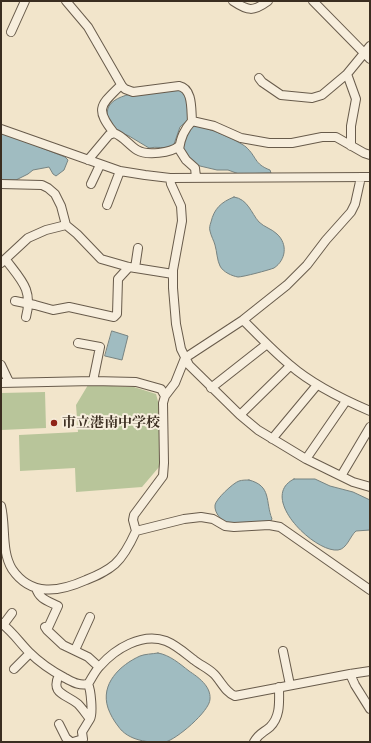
<!DOCTYPE html>
<html>
<head>
<meta charset="utf-8">
<style>
	body { margin:0 }
	#map { position:relative; width:371px; height:743px; overflow:hidden; background:#f2e5cb; font-family:"Gentium Book Plus",serif }
	canvas { display:block }
	.frame { position:absolute; inset:0; border:2px solid #3a2d20; pointer-events:none }
</style>
</head>
<body>
<div id="map">
<canvas width="371" height="743"></canvas>
<div class="frame"></div>
</div>
<script>
const g = document.querySelector('canvas').getContext('2d');
g.lineJoin = 'round';
function fill(path, color) { g.fillStyle = color; g.fill(path, 'evenodd'); }
function stroke(path, color, width, dash) { g.strokeStyle = color; g.lineWidth = width; g.lineCap = dash ? 'butt' : 'round'; g.setLineDash(dash || []); g.stroke(path); }
function drawText(font, color, halo, rows, align = 'center') {
  g.font = font + ' "Gentium Book Plus","Noto Serif JP",serif'; g.lineWidth = 4; g.setLineDash([]); g.textBaseline = 'middle'; g.strokeStyle = halo; g.fillStyle = color; for (const [text, x, y, turn = 0] of rows) {
    g.save(); g.translate(x, y); g.rotate((+turn || 0) * Math.PI / 180); g.textAlign = isNaN(turn) ? turn : align; if (halo) g.strokeText(text, 0, 0); g.fillText(text, 0, 0); g.restore();
  }
}
fill(new Path2D(`
	M88,385L134,387L156,394L159,405V467L142,487L76,492L75,468L20,471L19,435L78,432L76,405Z
	M45,392L46,428L1,430V393Z`), '#b8c59a');
const water = new Path2D(`
	M177,89L186,93L190,118L180,127L173,147C164,149 157,146 149,148L129,136L115,130L107,118C107,114 107,110 109,106C119,90 160,91 177,89Z
	M192,126C202,124 239,141 246,147C257,157 254,164 270,170L271,173L239,174L228,170H217L200,166L192,163L182,151L184,137Z
	M1,132L65,157L68,160L64,170L56,176L53,174L49,167L33,170L28,174L16,180H1Z
	M234,197C248,199 251,213 259,222C264,227 272,229 277,234C288,244 286,260 274,268C269,270 243,277 238,277C232,276 223,272 220,266C217,260 217,252 215,245C214,241 211,236 210,231C209,228 210,225 211,222C214,209 221,202 234,197Z
	M112,331L128,336L122,360L105,356Z
	M294,479H315L330,486L353,492L370,500V530L356,531C350,536 347,549 338,550C315,553 257,497 294,479Z
	M249,480C272,486 265,501 272,519L270,522C261,522 237,526 230,524C222,522 214,513 215,505C216,499 233,483 239,481C242,480 246,480 249,480Z
	M158,653C170,655 180,664 189,671C198,677 211,686 210,699C210,711 176,740 165,742C149,743 128,741 118,726C114,721 110,714 108,708C100,684 120,665 140,656C145,654 152,654 158,653Z`);
fill(water, '#a0bcc1');
stroke(water, '#778381', 1);
const street = new Path2D(`
	M66,1L88,27L122,86L125,89L133,92L179,86C193,89 191,109 192,121
	M233,1C248,11 253,12 268,1
	M313,1L370,59
	M11,32L25,1
	M259,78L262,82L281,95L312,98L322,95L347,74
	M1,129L120,171L145,175L170,178L370,177
	M114,133C94,108 101,105 121,85
	M351,146V126L356,99L347,74L370,46
	M88,160L109,135L114,133C123,136 129,145 137,150C147,156 171,153 179,146
	M196,177L195,168L186,160L179,149C181,137 184,130 192,121L214,126L241,138L269,143H292L322,137H336L364,153L370,155
	M170,178L171,184L181,206L182,221L173,270V288L176,324L181,349L189,365L240,415L258,430L306,459L353,482L370,487
	M1,184L42,185L48,188L55,194L61,206L66,225L77,234L101,259L129,267L173,274
	M91,184L100,165
	M107,205L120,171
	M6,260C22,281 33,290 26,317
	M1,263L28,238L46,230L66,225
	M135,268L138,248
	M15,301L35,305L53,310L69,307L114,317L117,314L118,279L129,267
	M243,320C258,335 273,351 290,365C313,385 342,399 370,411
	M78,343L100,347L93,381
	M1,365L9,382
	M1,383L93,381L136,382L161,389L165,396
	M211,388L267,344
	M240,415L290,366
	M272,439L317,385
	M306,459L346,401
	M341,476L370,427
	M1,506C6,526 1,551 12,569C31,597 59,592 86,580C96,576 106,572 115,564C124,556 131,542 136,531L133,520L134,515L163,476L164,463L163,403L165,396L175,383L185,358L243,320L287,285L307,265L326,240L351,212L355,204L361,177
	M136,531L184,519L201,517L213,519L225,526L234,527L269,525L280,527L370,590
	M36,588C39,599 48,601 58,606L47,630L45,627
	M1,623C12,631 20,643 29,652C40,663 52,671 65,678C73,682 79,686 88,684C92,678 95,671 100,666C115,649 142,632 166,641C176,645 185,653 194,660C200,665 208,668 214,674C221,681 225,692 235,696L350,674L370,671
	M3,625L12,613
	M47,630L63,645L88,657L99,667
	M75,650L90,617
	M283,651L290,685
	M14,669L30,653
	M350,674L355,685L370,709
	M59,675C50,694 66,694 78,704C82,708 86,714 90,719L82,732L83,739L73,742
	M88,684C91,690 93,714 90,719
	M59,724L66,738L71,742
	M254,742C259,733 263,733 270,727C281,716 279,701 279,687`);
stroke(street, '#685b4b', 10);
stroke(street, '#f7eedd', 8);
for (const [x, y, r, color] of [
	[54,423,4,"#8f2418"]
]) { const dot = new Path2D(); dot.arc(x, y, r, 0, 2 * Math.PI); g.fillStyle = color; g.fill(dot); stroke(dot, '#f7eedd', 1.5); }
drawText('bold 14px', '#3a2d20', '#f7eedd', [
	["市立港南中学校",62,423]
], 'left');
</script>
</body>
</html>
